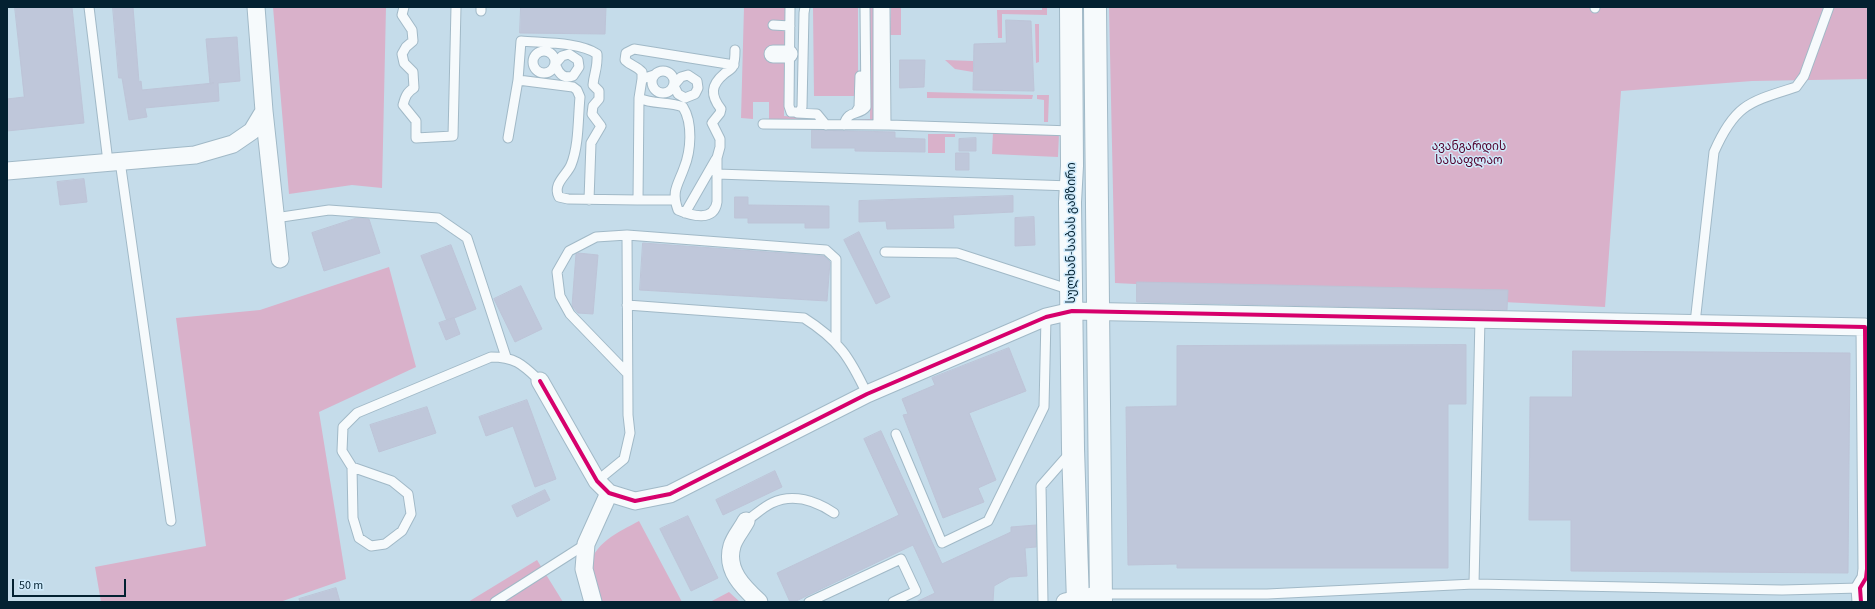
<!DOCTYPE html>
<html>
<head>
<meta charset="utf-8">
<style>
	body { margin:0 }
	#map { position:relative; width:1875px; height:609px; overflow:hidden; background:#c5dcea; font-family:"Source Sans 3",sans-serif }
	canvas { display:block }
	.frame { position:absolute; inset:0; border:8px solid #032131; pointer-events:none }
	.scale { position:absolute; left:12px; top:579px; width:114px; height:18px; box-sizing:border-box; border:2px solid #032131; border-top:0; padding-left:5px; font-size:12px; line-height:14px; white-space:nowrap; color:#032131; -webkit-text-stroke:3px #cfeafb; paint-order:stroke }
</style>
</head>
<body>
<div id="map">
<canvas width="1875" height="609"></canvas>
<div class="frame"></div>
<div class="scale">50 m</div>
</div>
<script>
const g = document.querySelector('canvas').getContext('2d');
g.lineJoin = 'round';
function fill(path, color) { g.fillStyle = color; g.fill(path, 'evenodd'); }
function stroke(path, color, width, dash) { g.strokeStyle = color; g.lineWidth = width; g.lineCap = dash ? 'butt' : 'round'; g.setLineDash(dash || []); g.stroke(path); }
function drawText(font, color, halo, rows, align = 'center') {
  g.font = font + ' "Source Sans 3","Noto Sans Georgian",sans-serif'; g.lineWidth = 3; g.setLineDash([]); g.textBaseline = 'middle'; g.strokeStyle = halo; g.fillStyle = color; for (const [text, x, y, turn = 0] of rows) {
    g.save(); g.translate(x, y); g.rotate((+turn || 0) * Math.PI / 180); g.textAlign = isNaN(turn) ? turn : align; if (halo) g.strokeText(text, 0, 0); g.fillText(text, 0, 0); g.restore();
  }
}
fill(new Path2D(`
	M273,7H386L382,188L352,185L289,194Z
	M744,7H785L784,116L808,118V121L769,119V102H753V119L741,118Z
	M870,7H874L873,123L854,124V120L870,119Z
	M891,7H901V35H890Z
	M1042,7H1047V15L1002,14V38H998L997,10H1042Z
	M1109,7H1868V79L1752,81L1621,91L1605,307L1115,283Z
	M813,8H858V96H814Z
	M1035,24H1039V62L1036,63Z
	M945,60L973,61V72L955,69Z
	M927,92L1033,95L1032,99L927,98Z
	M1037,95H1049L1048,122H1044V100L1037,99Z
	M993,132L1059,134L1058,157L992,154Z
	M928,134H955V137H945V153H928Z
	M389,267L416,367L319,412L346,579L280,602H101L95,567L206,546L176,318L260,310Z
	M639,521L682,602H599C597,595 588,577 589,570C592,543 619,532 639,521Z
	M537,560L563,602H468Z
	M729,592L740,602H710Z`), '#d9b1ca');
const building = new Path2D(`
	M15,7H72L84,123L7,131V99L24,97Z
	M113,7H133L139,82L141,81L142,90L214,83L210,84L206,39L237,37L240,81L218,83L219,101L145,108L147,117L129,120L122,78H119Z
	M521,7H606L605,34L520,33Z
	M1006,20L1031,21L1034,91L973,90L974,44L1006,43Z
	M900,60H925L924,87L900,88Z
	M812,130L895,132V138L925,139V152L855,151V148H812Z
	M976,138V151H959V139Z
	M956,153H969V170H956Z
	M84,179L87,202L60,205L57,182Z
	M1013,196V212L953,215L954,228L887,229L886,221L859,222V201Z
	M735,197H748V205L829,206V228H805V223H748V218H735Z
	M1034,217L1035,245L1015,246V218Z
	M357,218L369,219L380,253L324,271L312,233Z
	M859,232L890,297L876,304L844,240Z
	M643,243L824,256L830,262L827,301L640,290Z
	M451,245L476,309L447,321L421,256Z
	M578,253L598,255L593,314L578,313L572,306L576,254Z
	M1137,282L1508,290L1507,310L1137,302Z
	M521,286L542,329L515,342L494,299Z
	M454,318L460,334L446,340L439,323Z
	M1466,345V404H1448V568H1177V564L1128,565L1126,407L1177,406V346Z
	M1009,348L1026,391L969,413L996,480L978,488L984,502L943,518L903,415L908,414L902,399L935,385L932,378Z
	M1573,351L1850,353L1848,573L1571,571V520H1529L1530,397H1572Z
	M527,400L556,479L535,487L513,426L486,436L479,417Z
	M427,407L436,433L379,452L370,425Z
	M881,431L942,564L1011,532V527L1036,525V547L1025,548L1027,576L1010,577L994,586L993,602H916L935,593L913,545L794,602H790L777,573L899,515L864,439Z
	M775,471L782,487L723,515L716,500Z
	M545,490L550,500L517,517L512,506Z
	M688,516L718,578L691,591L660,529Z
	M336,588L340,602H300L299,599Z`);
fill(building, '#bfc7da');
stroke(building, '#bdc4d7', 1);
const service = new Path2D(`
	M89,7L108,162
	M404,7L402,15L412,30L413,41L406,47L402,54L404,63L413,72L414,88C407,92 405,97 403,105L416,121V138L453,136L456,7
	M790,7L789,106L791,112H800L802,107L804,13L805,7
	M885,7L886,125
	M1595,8V7
	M481,11V7
	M773,25L790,26
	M533 62a11 11 0 1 1 22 0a11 11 0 1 1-22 0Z
	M556,66C559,74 564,79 573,76L579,67L578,60L569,54L562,56L556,63
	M652 82a11 11 0 1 1 22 0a11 11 0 1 1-22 0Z
	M654,75L642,79L639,98C653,105 669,101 683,107C693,123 691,151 684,168C678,185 671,191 678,210C692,216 714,222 717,202V158L720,147V139L712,123L720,113L721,109C710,95 711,85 724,74C727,71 732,70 733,66C735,61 735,55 735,50
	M642,79V72C637,66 631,66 625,60L626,53L634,49L734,65
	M518,80L573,87L577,90L580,97C578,117 579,146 571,165C567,175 552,184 559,197L568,199L638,200
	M674,86L678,94L685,98L695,94L698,88L697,81L688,75L681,77L675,84
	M639,98L638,200H674
	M856,112L859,107L860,76
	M797,113L817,114L826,125
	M763,124L889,125L1072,131
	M844,125C848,109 859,116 866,107L865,7
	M878,125V7
	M508,138L518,80L521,41C542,43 580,42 597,54C598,68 594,73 593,85L599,91V99L593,106L592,114L601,126L591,143L589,200
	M120,161L171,521
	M717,174L1071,186
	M685,213L716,159
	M275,218L329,210L438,218L467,238L506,357
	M885,252L957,253L1071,290
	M627,305L804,318C839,340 850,358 867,394
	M1695,323L1714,152C1735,104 1749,102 1796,87L1804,76L1829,7
	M627,373L570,314L560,296L557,272L569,251L596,237L627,235L826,250L836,259V342
	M896,434L942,543L988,521L1044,407L1046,317
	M352,467L353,518L359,538L371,546L385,544L402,531L411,514L408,494L392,481L352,467L342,451L343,427L357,413L491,357C516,357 523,365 540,381
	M597,481L624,459L630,433L628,415L627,235
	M746,521C754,516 763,507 772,503C793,493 816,501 834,513
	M1474,584L1480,318
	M1101,594H1267L1474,584L1782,590L1860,588
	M495,602L586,544
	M809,602L901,559L916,591L893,602
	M1043,602L1041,486L1070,453`);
const minor = new Path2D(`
	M773,54H789
	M264,111L280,259
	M7,171L195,155L233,144L252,131L264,111L256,7
	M540,381L597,481L609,493L635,501L670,494L867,394L1046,317L1072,311L1865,327L1867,569L1866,578L1860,588L1861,602
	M746,521C742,529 734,538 732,546C725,570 743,587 759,602
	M593,602L584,569L586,544L609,493
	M1065,602L1101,594`);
const secondary = new Path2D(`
	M1071,7L1072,166L1070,202L1073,449L1078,602
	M1095,7L1101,602`);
stroke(service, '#a1b9c7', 11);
stroke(minor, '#a1b9c7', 19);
stroke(secondary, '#a1b9c7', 24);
stroke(service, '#f6fafc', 9);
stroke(minor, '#f6fafc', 17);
stroke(secondary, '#f6fafc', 22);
stroke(new Path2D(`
	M540,381L597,481L609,493L635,501L670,494L867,394L1046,317L1072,311L1865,327L1867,569L1866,578L1860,588L1861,602`), '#d6006c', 4);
drawText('12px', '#53002c', '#cfeafb', [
	["ავანგარდის",1469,147],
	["სასაფლაო",1469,161]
]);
drawText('12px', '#032131', '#cfeafb', [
	["სულხან-საბას გამზირი",1072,233,-90]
]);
</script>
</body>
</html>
